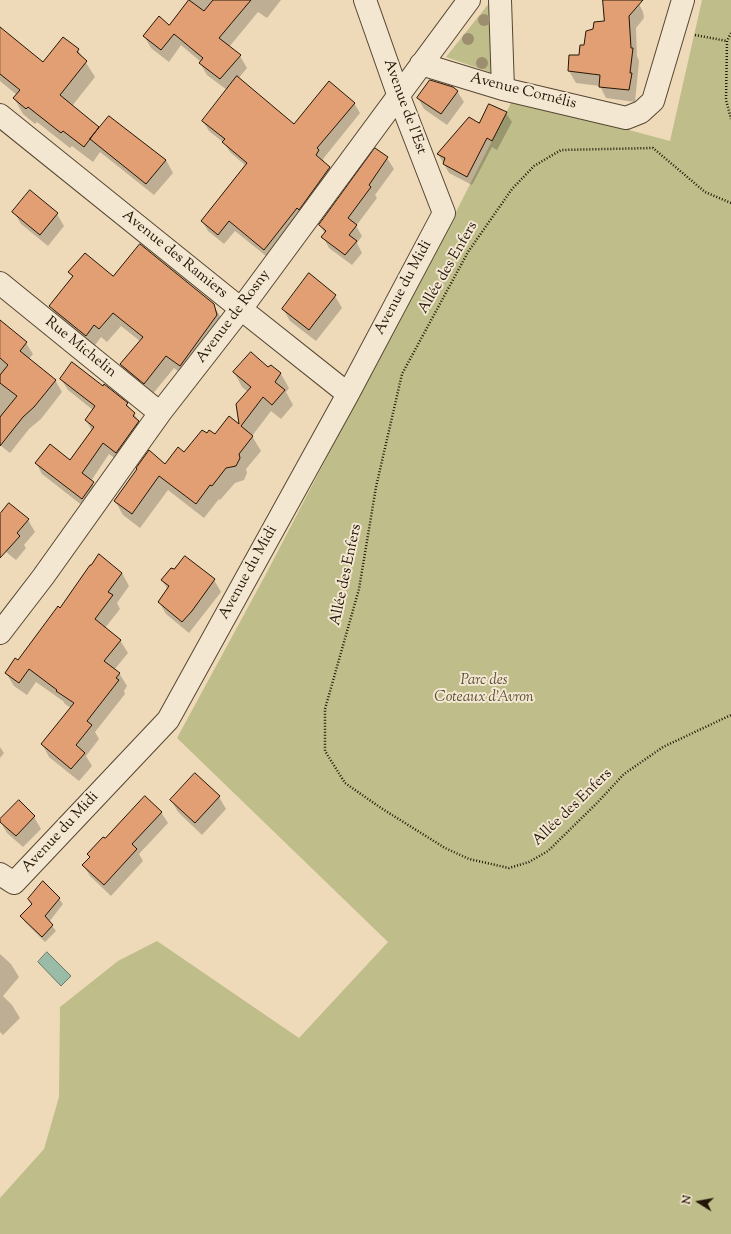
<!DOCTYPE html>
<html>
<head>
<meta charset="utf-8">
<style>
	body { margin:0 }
	#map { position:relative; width:731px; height:1234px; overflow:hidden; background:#eedab9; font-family:"Sorts Mill Goudy",serif }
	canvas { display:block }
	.north { position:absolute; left:679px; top:1182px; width:40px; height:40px; -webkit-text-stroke:3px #f4e7d2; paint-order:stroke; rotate:281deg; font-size:11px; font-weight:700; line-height:16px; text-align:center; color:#241606 }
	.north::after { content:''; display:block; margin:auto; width:14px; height:18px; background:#241606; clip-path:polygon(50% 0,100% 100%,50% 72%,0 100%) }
</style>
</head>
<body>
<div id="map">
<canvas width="731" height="1234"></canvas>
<div class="north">N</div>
</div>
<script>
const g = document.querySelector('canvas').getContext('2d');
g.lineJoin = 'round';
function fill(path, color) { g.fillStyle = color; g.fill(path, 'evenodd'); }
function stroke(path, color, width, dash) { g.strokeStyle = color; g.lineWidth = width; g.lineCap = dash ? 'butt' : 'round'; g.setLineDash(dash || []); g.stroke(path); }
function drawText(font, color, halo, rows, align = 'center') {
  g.font = font + ' "Sorts Mill Goudy",serif'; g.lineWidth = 4; g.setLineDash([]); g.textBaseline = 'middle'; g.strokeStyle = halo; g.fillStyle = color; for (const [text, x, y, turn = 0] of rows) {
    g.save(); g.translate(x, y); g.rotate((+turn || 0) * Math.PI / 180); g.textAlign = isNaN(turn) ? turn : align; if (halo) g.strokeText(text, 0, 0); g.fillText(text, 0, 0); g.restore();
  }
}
fill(new Path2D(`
	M702,0H731V1234H0V1198L44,1149L59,1097L60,1007L118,961L157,941L299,1038L388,942L177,738L266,574L380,355L456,212L513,99L670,141Z
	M490,2L495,74L446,57Z`), '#bfbd8a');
const water = new Path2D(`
	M47,952L71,976L61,986L38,962Z`);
fill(water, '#9bbba9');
stroke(water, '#6b7968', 1);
fill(new Path2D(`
	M190,0H281L267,18L258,12L229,47L240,56L247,68L238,79L294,126L354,103L360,113L323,159L324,161V162L330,167L336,178L271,260L235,231L224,244L208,231L202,221L246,166L230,152L224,143L209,131L203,121L227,90L207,75L200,63L201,62L181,45L169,62L151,48L144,36L169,26Z
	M603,0H637L643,12L644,18L636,28L637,56L639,61L635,102L606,98L600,86L576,83L569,71L579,56L594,30L605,22Z
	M0,28L43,63L78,50L95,77L72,106L99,129L109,117L166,160L173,173L154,195L100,152L93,162L72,146L70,148L37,122L35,124L23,114L14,98L17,95L0,81Z
	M457,91L464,102L447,125L424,109L418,98Z
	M506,113L512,122L497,150L492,147L472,185L449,173L438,154L479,124Z
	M387,158L394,169L375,195L377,198L356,226L362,236L357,243L362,253L352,265L329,248L323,237L325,234L320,225Z
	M14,212L57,214L64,226L48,246L21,224Z
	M69,272L113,278L213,304L221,318L187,378L174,368L151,396L129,378L121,365L140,341L121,326L107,342L101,337L93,348L58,319L51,306L73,278Z
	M309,275L335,296L342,308L316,341L290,321L283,309Z
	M0,321L26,343L33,354L29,359L55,380L62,392L41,419L29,429L10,453L0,445Z
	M271,366L281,374L289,388L286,392L293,405L281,419L271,411L252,436L261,451L246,469L247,473L244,480L235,483L220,500L219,499L204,518L168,490L140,528L123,515L115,501L165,465L184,453L207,434L215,436L240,426L248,392L242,387L234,372L269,369Z
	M61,379L127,404L141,424L123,464L109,454L91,481L99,494L88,510L42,474L36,463L70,461L92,431L86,420L93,410L68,390Z
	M9,505L28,520L35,532L24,545L26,548L16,560L0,547V516Z
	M122,573L129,586L117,603L120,609L105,628L120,640L128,653L114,670L119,673L127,686L124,691L125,694L95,732L99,739L86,756L92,766L79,781L49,757L42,744L71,708L65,704L63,701L36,682L27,695L14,686L6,673L18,661L60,609Z
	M162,580H214L221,592L189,633L166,614L159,602L168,590Z
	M0,747L4,753L0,758Z
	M195,774L219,797L226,809L202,835L178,812L171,800Z
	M161,812L168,823L139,854L143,861L111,896L90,876L83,865L91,858L88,854L105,840Z
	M34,817L41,829L23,847L7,833L0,821Z
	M59,899L63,904L49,922L56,931L45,942L25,922L21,916L32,905L29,900Z
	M0,954L11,964L19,977L3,996L12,1005L20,1018L3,1035L0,1032Z`), '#0003');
const building = new Path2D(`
	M189,0L204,11L213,0H251L219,38L241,55L220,79L199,63L203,58L174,34L161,50L143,36L159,16L169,25Z
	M603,0H643L629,16L631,48H633L630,73H632L629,90L599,87L600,75L568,71L569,55H579L580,45H584L586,31L593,29L594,22L604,21Z
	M0,27L43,62L63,37L79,49L77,52L87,61L60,95L99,127L84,147L63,131L61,133L28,107L26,109L13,98L20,90L0,74Z
	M237,76L294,124L329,81L355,103L317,148L319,150L316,155L330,167L299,210L297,208L264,250L229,221L218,235L201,221L247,163L222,142L225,139L202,121Z
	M430,80L453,87L458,91L441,114L417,98Z
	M489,104L507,112L492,141L487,138L467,177L443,164L445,158L437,154L469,117L479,123Z
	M109,116L166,160L146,184L90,139Z
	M375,148L388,157L369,185L371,187L348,218L357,225L349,235L357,241L345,255L321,237L326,231L319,225Z
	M30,190L58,213L40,235L12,212Z
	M140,244L214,304L217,315L180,366L166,356L144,384L120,364L143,337L113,313L99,329L94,325L86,336L49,306L73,276L68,272L85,253L113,276Z
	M309,273L336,295L309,330L282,309Z
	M0,320L27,342L20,351L56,380L34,407L23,417L0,446V417L17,396L0,383V375L8,365L0,358Z
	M251,352L268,367L271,365L281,373L275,382L285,390L272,405L263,397L241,426L253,436L239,454L240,458L236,466L226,468L212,486L210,485L196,504L159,476L132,514L114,501L137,469L136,468L149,450L165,464L178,447L184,452L202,430L207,433L209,430L215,434L229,416L239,424L236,404L251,387L233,372Z
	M72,362L103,386L104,384L128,403L126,405L135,413L133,416L139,421L116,453L103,443L82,473L94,482L82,499L35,463L50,444L70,460L94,427L85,420L95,406L60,379Z
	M9,503L29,519L17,533L20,536L0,558V514Z
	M99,554L122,573L108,592L113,595L95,619L121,640L104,661L120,673L116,678L119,680L87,721L92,725L76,745L85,753L71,769L41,744L74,703L56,691L57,690L29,669L19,683L5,673L15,658L18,660L58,606L60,608L90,565H91Z
	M185,556L215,579L192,611L182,622L158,602L169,586L161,580L171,568L174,569Z
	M195,773L220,796L195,823L170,800Z
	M145,796L162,812L132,844L137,849L104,885L82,865L90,857L87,854L103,837L105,838Z
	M19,800L35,816L16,836L0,822V819Z
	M43,881L60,898L45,916L53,925L42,937L20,916L32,904L28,899Z`);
fill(building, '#e29f74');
stroke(building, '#241606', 1);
const minor = new Path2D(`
	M500,0L503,89
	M421,64L503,89L626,118L641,112L653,101L683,0
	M0,115L241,309L348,394
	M0,283L160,413
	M0,633L43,577L160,413L241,309L469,0
	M0,874L14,883L168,720L348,394L444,213L398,94L365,0`);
stroke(minor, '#564733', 24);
stroke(new Path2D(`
	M731,33L727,41L726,100L731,119
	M695,35L727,41
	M731,203L705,192L653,148L561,150L534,166L512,189L468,252L402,374L376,487L359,589L325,709V751L345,783L381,808L445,848L469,859L509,868L529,862L548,851L596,804L624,774L663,747L731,715`), '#241606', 2.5, [1, 2]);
stroke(minor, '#f4e7d2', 22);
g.fillStyle = '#9d8e70';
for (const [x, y] of [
	[484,20],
	[468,39],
	[482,63]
]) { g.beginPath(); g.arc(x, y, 6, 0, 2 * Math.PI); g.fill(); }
drawText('15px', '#241606', '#f4e7d2', [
	["Avenue Cornélis",523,92,14],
	["Avenue de l'Est",404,107,70],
	["Avenue des Ramiers",174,255,39],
	["Allée des Enfers",449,268,-60],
	["Avenue du Midi",404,288,-62],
	["Avenue de Rosny",234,317,-53],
	["Rue Michelin",80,348,39],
	["Avenue du Midi",249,573,-61],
	["Allée des Enfers",347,575,-78],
	["Allée des Enfers",573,808,-44],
	["Avenue du Midi",61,833,-47]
]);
drawText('italic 15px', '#5a5034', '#f4e7d2', [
	["Parc des",484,681],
	["Coteaux d'Avron",484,698]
]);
</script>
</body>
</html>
